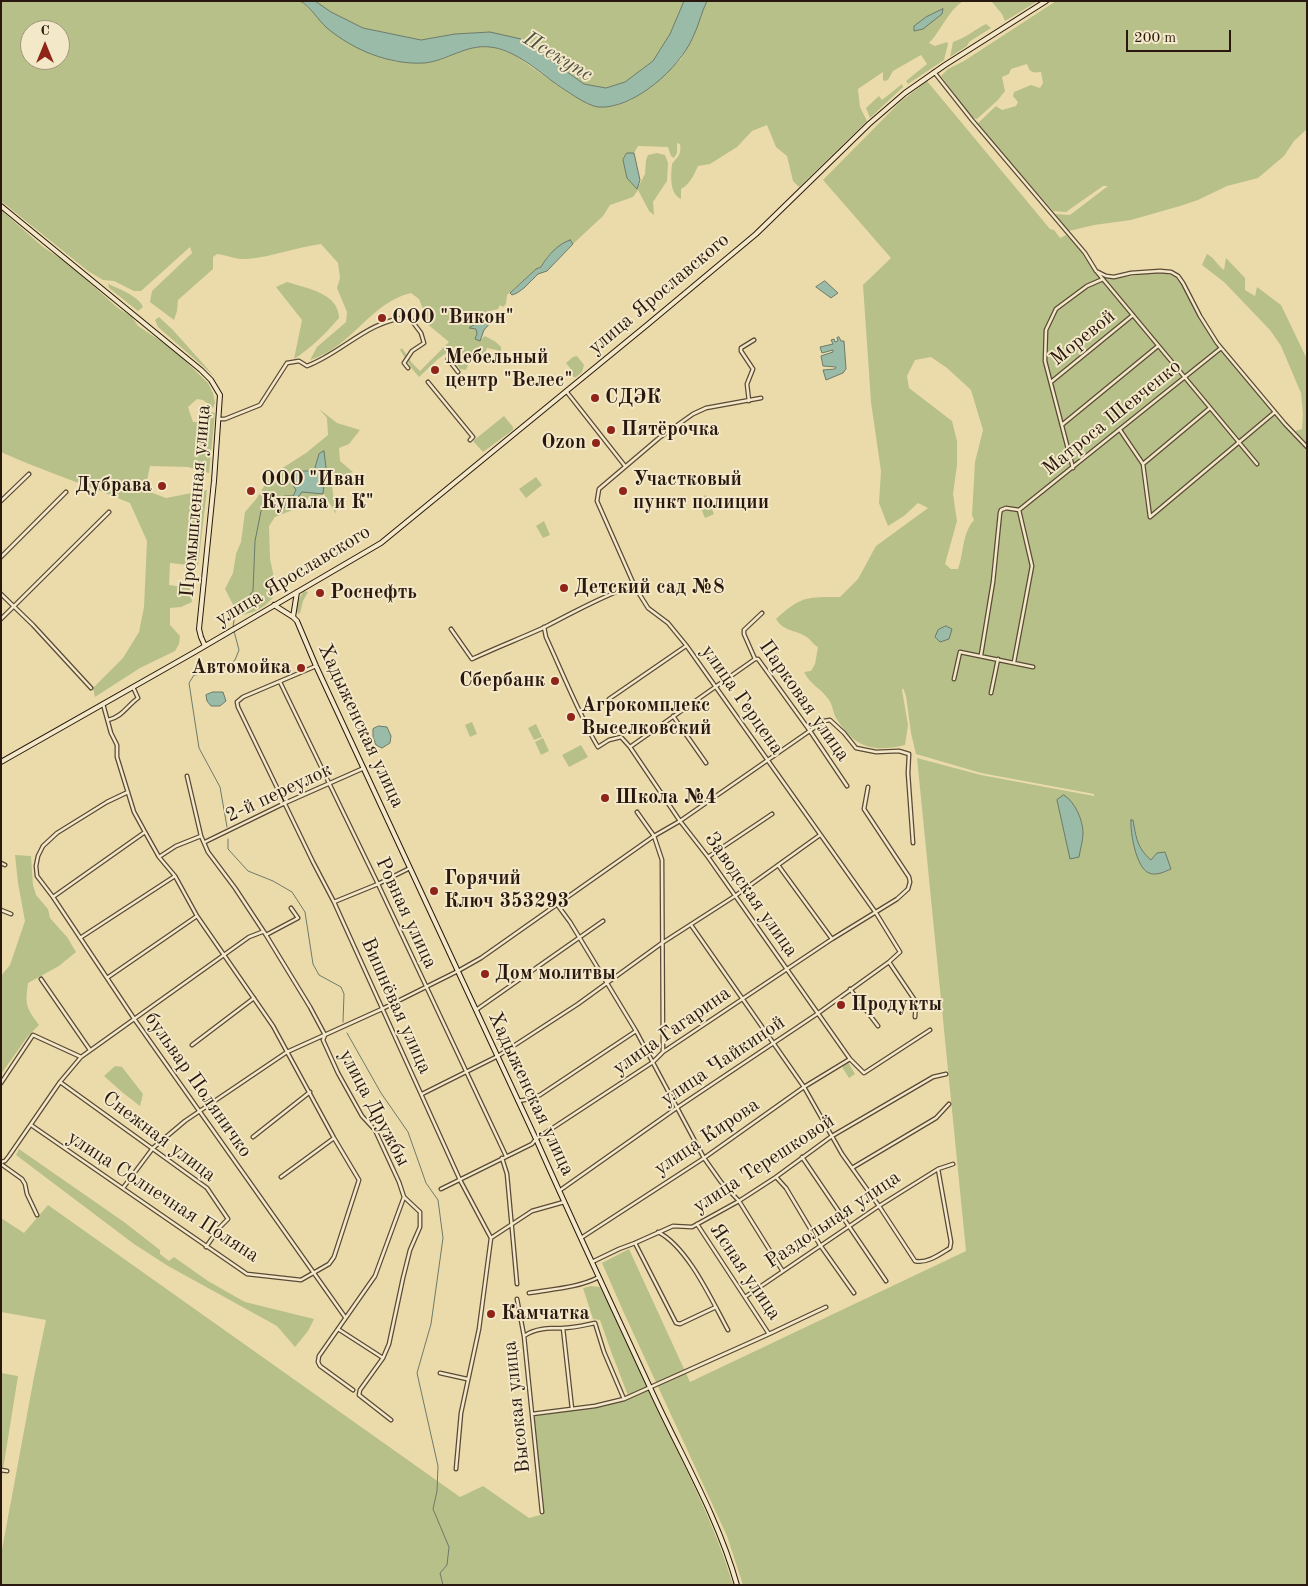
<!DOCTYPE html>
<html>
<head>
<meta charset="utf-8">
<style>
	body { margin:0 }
	#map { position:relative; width:1308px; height:1586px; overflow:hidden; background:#ecdbaa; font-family:"Old Standard TT",serif }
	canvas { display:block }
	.frame { position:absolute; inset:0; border:2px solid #29180f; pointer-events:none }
	.north { position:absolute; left:20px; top:20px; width:50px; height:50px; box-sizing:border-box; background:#f3e8c8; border:1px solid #a2957e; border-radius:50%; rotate:0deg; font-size:14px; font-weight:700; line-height:20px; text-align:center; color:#29180f }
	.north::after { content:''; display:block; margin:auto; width:18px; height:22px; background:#8f2418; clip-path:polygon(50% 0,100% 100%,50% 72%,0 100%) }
	.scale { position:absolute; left:1126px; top:30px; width:105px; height:22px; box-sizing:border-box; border:2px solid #29180f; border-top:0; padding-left:6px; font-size:15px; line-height:18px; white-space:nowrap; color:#29180f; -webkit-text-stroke:4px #f3e8c8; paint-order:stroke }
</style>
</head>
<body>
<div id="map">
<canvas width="1308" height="1586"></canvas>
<div class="frame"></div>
<div class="north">С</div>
<div class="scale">200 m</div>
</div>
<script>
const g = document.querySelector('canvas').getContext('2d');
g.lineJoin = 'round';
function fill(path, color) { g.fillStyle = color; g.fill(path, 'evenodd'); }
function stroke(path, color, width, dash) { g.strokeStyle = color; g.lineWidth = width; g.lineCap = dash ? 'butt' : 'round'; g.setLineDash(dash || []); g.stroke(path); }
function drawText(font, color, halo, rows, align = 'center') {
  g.font = font + ' "Old Standard TT",serif'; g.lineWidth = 4; g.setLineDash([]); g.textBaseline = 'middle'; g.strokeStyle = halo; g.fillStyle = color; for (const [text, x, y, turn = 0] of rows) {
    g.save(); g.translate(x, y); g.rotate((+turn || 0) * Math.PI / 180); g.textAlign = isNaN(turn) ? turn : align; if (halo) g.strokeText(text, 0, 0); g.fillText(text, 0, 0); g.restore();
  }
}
fill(new Path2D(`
	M1,1H300L349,43L370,53L396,62L443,59L469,48L491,46L513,54L570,94L596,107L615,106L631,100L663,76L681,59L694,36L700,15L707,1H963C948,11 941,31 929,43L935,46L947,42L948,44L944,60L908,84L906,81L927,64L921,55L893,71L888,80L884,81L883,80V72L858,89L860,107L867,121L799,187L793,181L787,156L776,147L767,125L752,131L737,147L710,164L698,166C694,175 690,184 681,189V199C669,193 671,176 672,164C677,157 682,155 680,144L677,143V153L674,158L671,156L668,147L638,146L634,153H627L623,160L627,178L637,189L645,174L646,160L648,155L657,153L665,155L668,163L667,181L653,202L654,215L649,211L638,190L633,197L610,205L603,216L573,244L570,241L547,257L541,267L536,269L507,295L506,304L503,307L500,305L498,309L490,311L487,317L481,320L475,318L474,325L470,328L476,329L480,340L485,336L496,342L501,347V351L487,348L483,358L480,361H470L466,370L460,369L455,362L461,351L456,346L438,359L419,377L413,370L400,350L402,348L412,363L420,371L449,342L420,318L425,314L419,299L411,293C371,302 351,348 310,360L317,347L346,322L347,312L337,288L340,278L338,263L321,244C297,247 263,260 240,259C233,258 225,255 217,254L213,257V269L178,300L177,311L174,320L150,302L152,291L192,253L190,247L141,291H134L114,281L103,280L88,271L1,201ZM30,30H60V60H30Z
	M315,1H684L670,34L653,61L625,82L606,88L584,84L555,64L489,32L455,34L421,40L363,28L331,12Z
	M991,1H1038L1005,21L1002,14Z
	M1056,1H1307V129L1294,141L1284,156L1258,178L1227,186L1198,200L1180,206L1131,220L1094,225L1069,231L1054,214L1070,215L1108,186H1103L1066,212L1053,211L977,124L996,106L1002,110L1016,106L1018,102L1013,96L1014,92L1031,85L1040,88L1043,83L1041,72C1033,73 1030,73 1027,64L1011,69L1009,74L1002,77L1005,91L998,100L977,119L972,118L941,76L948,69L964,61Z
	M986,24L991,28L969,42L967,46L950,57L953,42C967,37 974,30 986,24Z
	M927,81L1050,229L1054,230L1060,238L1066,235L1077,246L1096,273L1107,278L1115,279L1155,272L1166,273L1176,278L1182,285L1196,312L1217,346L1302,445L1305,442L1295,431L1302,429L1303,414L1301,393L1281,346L1270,330L1224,282L1202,265L1207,254C1215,258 1217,265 1224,270L1226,258L1245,278V290L1255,296L1257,287L1281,305L1307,359V1585H743L727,1536L624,1313L602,1263L629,1249L690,1382L966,1251L917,758L981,775L1094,796V794L981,773L916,754L911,733L906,696L903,688L902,690L908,725L905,745C872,753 854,747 836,718C833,713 833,706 829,700C821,688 811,686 804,672L811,671L815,664L818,647C813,645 811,639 805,636C795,630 783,631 776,619C801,596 807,597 840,597L858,579L876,546L928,508L918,503L904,516L888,526L879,503L881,471L871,402L863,285L891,258L823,180L900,102ZM931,357L947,368L971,390L983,430L975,462L972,515L974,520C962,533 964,553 958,569H951L945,564L957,521L953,494L957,465V441L952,421L909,388L907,376L915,360Z
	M902,84L903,87L870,118L866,108L879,96L882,100Z
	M1,210L43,247L60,258L82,276L118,308L132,317L138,326L170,347L180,356L208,383L213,393L215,403L213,408L203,400L197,399L188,407L193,422H199L204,414L211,412L215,413L209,473L188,467L150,466L147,481L150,492L166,498L207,490L198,566L170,563L169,585L190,588L192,602L181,607L170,608V625L180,636L179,644L175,651L140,668L95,697L93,688L123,658L139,632L144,607L147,541L130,503C87,485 43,471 1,452Z
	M287,282C306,288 339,293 339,318C326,333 311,348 294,359L302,320L276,287Z
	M108,284C118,288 140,297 143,307L138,311L109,288Z
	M159,317L173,330L214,376L158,327L155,320Z
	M577,356L584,365L582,372L576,377H573L570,368L566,363L573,357Z
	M319,409L337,423L360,430L349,444L339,448L340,461L353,472L331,479L336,514L324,494L308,499L290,511L275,517L269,526L270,559L277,591C268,607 256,612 239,616L225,589L233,573L236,554L241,542L245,512L257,498L270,476L306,453L328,435L327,418Z
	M504,416L513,427V430L483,452L473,441Z
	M536,477L542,485L526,498L519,489Z
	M706,495L714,514L705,518L697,499Z
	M544,521L550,535L543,538L536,526Z
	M304,591L308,592L303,601L300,613L298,614C295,607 299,597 304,591Z
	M472,722L477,734L470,737L465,725Z
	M536,724L542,737L534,740L528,728Z
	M543,738L549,751L541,755L535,742Z
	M581,745L588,757L569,767L562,755Z
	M15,855L31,856L33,885L36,895L48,909L50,918L67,937L76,952L59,966L28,983C25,1006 26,1007 39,1025L28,1036L1,1074V976L10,965L25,921L18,883Z
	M848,1062L855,1074L849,1078L842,1067Z
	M115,1066L122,1067L143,1094L140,1106L122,1092L104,1076Z
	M19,1149L124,1222L160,1250V1254L169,1261L174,1257L208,1281L245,1302L314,1319L308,1331L295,1347L277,1326L168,1266L134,1244L16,1155Z
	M48,1205L460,1497L483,1486L529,1518L544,1514L533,1415L602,1406L629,1398L612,1354L600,1320L593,1319L583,1288L591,1286L600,1287C623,1329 640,1373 660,1416C687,1471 715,1525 733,1585H1V1555L34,1377L46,1320L1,1312V1218L24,1233Z
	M1,1373L18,1376L1,1482Z`), '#b7c089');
const water = new Path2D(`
	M300,1H315L331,12L363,28L421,40L455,34L490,32L521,39L584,84L606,88L625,82L653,61L670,34L684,1H707C701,13 699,25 693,37C680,68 633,110 598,107C587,106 562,88 552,81C535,68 512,49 490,47C466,44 447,61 424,63C390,65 353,50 327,28C318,20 311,7 300,1Z
	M943,9L942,14L923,29L914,31V26L926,17Z
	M627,153H634L640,180L637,189L627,178L623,160Z
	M570,240L573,244L547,271L538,274L524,288L517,293L512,295L510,293L536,269L541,267C547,256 558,244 570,240Z
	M825,281L838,293L831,298L816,287Z
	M474,317L481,320L487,317L492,321L484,330L480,341L475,339L477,334L476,329L469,328L474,325Z
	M839,337L841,341H844L846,369L843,373L826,380L823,370L835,369L836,367L823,366L821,356L833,352V350L822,353L820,347L833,344L831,340L834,339L835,342L838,341L837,338Z
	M324,451L326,468L323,494L302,492L293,504L279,510L269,501L285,496H293L296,490L291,482L295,471H314L319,454Z
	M946,626L952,629L949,639L940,642L935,637L938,630Z
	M213,692H223L226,701L220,706H211L207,701L206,695Z
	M379,726L387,727L391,736L390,743L382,748L376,745L373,737V729Z
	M1064,795C1075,802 1083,820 1083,833C1083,841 1080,850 1079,857L1070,859L1057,800Z
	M1131,820H1133C1136,837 1137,848 1151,860L1157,853L1165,852L1171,869C1164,872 1156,876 1149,873C1136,868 1130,832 1131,820Z`);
fill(water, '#99bba7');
stroke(water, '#6c7a6a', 1);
stroke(new Path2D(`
	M233,627L235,614L253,591L255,541L261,511L269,501
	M227,827L220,787L199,748L189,683L194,675L221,672L235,660L239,650L234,631
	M228,839V849L248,871L273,881L292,892L305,912L313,964L319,975L341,987L344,994L343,1022
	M347,1033L381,1093L408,1132L426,1183L438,1200L443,1238L431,1324L417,1373L438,1466L437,1491L433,1509L449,1547L447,1565L440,1573L443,1585`), '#6c7a6a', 1);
const street = new Path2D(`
	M934,72L972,120L1085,253L1096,271L1106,276L1114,277L1131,273L1160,271L1171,272L1178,276L1183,283L1200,316L1217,343L1285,424L1307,447
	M1097,272L1257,464
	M448,359L458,372
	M428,382L473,437L470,440
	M1051,382L1133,315
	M566,391L625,466
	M749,401L747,384L753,369L741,351V348L754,340
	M219,419H225L260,405L287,363L299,361L307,366C344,352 366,321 409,317L421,333L424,343L412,351L404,363L408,368
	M1063,424L1158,346
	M1120,430L1143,464L1150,517
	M1143,464L1210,408
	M1073,468L1045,361L1046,330L1056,309L1087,286L1103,279
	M1,501L29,474
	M1019,510L1221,348
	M1150,517L1275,412
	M1,557L66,492
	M1,594L33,625L91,688
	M762,613L744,630V634L755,659H758L810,731L847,786
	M1,619L109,512
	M544,627L546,637C558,663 569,690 582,716C587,726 591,736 598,747L609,740L621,737L630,747L680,821L708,857L850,1059L864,1073L930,1030
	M451,629L472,659C495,648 519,639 543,628C558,620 623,585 635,587
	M981,655L993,582L1000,513L1001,510L1006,508L1019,510
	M1014,662L1032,566L1019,510
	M316,666L243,697L237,702L238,707L313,862L334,902L460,1180L491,1238L479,1329L461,1413L456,1469
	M954,679L960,652L1033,667
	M280,682L378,884L506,1156
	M991,693L998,659
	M609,699L686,646
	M673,716L706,763
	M108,720C122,717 127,706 138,698L133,687
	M630,747L755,659
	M187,776L201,836L208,852L235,888L266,935L310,1007L325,1035L323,1040L338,1073L362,1116L375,1130L399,1182L404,1197L375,1276L319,1356L318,1362L320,1366L353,1390
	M128,792L107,802L57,833L43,846L38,856L36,866L37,876L53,897L135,1020L345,1317
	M637,812L654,836L662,860L663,1052
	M205,842L285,803L364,768
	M159,857L176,846L201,836
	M708,857L772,814
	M1,863L5,865
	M778,865L832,939
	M53,897L145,832
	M334,902L378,884L410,868
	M556,903L570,922L636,1031L704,1158L721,1182L739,1201L782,1270
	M1,910L11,914
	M691,925L804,1087L842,1154L879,1206L915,1261C927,1264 940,1254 950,1248L951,1242L938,1169L953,1164
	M266,935L298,918L291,908
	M80,938L175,876
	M889,962L916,1002L915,1017
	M107,978L197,916
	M41,979L90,1050
	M850,989L878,1026
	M476,1010L603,921
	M192,1045L254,998
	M60,1082L207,1188L228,1219L220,1227L206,1247
	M1,1083L33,1035L81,1057
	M422,1094L498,1056L578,1004L662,943L735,896L820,835
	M518,1101L530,1099L540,1095L636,1031
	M31,1125L247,1274L301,1280L329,1264L334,1257L359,1180L334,1138L273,1026L197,916L175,876L159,857L145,832L134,812L117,757V745L111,733L103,704
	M253,1137L310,1092
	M802,1157L886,1281
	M502,1158L507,1174L517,1284
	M1,1162L5,1161L9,1156L60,1082L81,1057L249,937L262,932
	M1,1164L22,1179L25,1184L27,1194L37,1215
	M852,1168L936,1118L949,1104
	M281,1177L334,1138
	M776,1177L786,1188L820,1245L854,1293
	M123,1188L153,1148L185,1121L287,1052L382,1009L458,971L481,958L654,836L680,821L824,721L830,720L844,733L856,748L876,752L899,751L909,754L908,773L913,843
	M441,1189L532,1144L536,1139L653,1062L663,1052L832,939L897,899L908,889L910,882L909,877L864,809L868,787
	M559,1191L678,1107L817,1014L889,962L900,952L876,913L686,645L668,623L648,608L635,587L597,501L599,489L659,438L693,414L706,408L761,398
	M697,1224L769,1334L826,1307
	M658,1232C688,1247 712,1301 728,1330
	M491,1238L532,1211L564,1202
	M581,1238L704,1158L804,1087L850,1059
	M635,1243L676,1323L680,1324L716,1307
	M592,1262L619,1249L635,1243L673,1226L692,1227L739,1201L776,1177L832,1136L933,1077L946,1074
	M529,1293C552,1289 578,1288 599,1277
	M745,1297L879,1206L938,1169
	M517,1299L524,1336L542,1512
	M563,1328L572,1409
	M338,1329L383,1358
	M524,1336C535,1328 550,1328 563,1328C573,1328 585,1325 595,1323L604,1352L624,1399
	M440,1373L467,1379
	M532,1414L595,1406L624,1399L769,1334
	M391,1420L359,1395L360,1390L383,1358L389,1344L403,1278L410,1250L420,1227V1212L404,1197
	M1,1470L7,1471`);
const secondary = new Path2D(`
	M1,206L201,370L211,380L220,395L214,481L199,629L201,637L205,646
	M274,605L293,617L297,621L316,666L536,1139C574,1225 614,1309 653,1394C682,1457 718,1517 737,1585
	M293,617L297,592
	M1,762L193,653L381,543L647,325L756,234L869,124L905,93L945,65L1046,1`);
stroke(street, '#5a4936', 5);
stroke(secondary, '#29180f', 6);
stroke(street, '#f3e8c8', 2.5);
stroke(secondary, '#f3e8c8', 4);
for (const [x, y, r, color] of [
	[382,318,5,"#8f2418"],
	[435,370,5,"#8f2418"],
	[595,398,5,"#8f2418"],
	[611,430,5,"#8f2418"],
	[596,443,5,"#8f2418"],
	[162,486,5,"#8f2418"],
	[251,491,5,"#8f2418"],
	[623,491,5,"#8f2418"],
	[564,588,5,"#8f2418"],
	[320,593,5,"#8f2418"],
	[301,668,5,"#8f2418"],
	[555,681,5,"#8f2418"],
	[571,717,5,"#8f2418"],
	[605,798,5,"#8f2418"],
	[434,891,5,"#8f2418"],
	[485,974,5,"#8f2418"],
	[841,1005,5,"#8f2418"],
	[491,1314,5,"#8f2418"]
]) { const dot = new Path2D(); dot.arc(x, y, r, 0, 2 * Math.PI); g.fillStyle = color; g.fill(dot); stroke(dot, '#f3e8c8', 2); }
drawText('20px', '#29180f', '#f3e8c8', [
	["улица Ярославского",659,294,-40],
	["Моревой",1083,338,-39],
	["Матроса Шевченко",1112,418,-39],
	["Промышленная улица",196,501,-85],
	["улица Ярославского",293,576,-31],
	["улица Герцена",742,700,55],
	["Парковая улица",804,701,55],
	["Хадыженская улица",361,726,65],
	["2-й переулок",279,793,-25],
	["Заводская улица",751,895,55],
	["Ровная улица",406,913,65],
	["Вишнёвая улица",396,1006,66],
	["улица Гагарина",672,1031,-35],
	["улица Чайкиной",723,1061,-34],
	["бульвар Поляничко",198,1085,55],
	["Хадыженская улица",531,1094,65],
	["улица Дружбы",374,1108,62],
	["Снежная улица",159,1137,37],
	["улица Кирова",707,1137,-34],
	["улица Терешковой",764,1164,-33],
	["улица Солнечная Поляна",163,1197,33],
	["Раздольная улица",833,1220,-34],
	["Ясная улица",745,1272,56],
	["Высокая улица",517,1407,-96]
]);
drawText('bold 20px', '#29180f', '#f3e8c8', [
	["ООО \"Викон\"",392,318],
	["Мебельный",445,358],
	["центр \"Велес\"",445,381],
	["СДЭК",605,398],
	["Пятёрочка",621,430],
	["Ozon",586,443,"right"],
	["ООО \"Иван",261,480],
	["Купала и К\"",261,503],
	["Участковый",633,480],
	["пункт полиции",633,503],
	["Дубрава",152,486,"right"],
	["Детский сад №8",574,588],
	["Роснефть",330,593],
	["Автомойка",291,668,"right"],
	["Сбербанк",545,681,"right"],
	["Агрокомплекс",581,706],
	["Выселковский",581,729],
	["Школа №4",615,798],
	["Горячий",444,879],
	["Ключ 353293",444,902],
	["Дом молитвы",495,974],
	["Продукты",851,1005],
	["Камчатка",501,1314]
], 'left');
drawText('italic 21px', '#505144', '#f3e8c8', [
	["Псекупс",558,57,31]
]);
</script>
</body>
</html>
